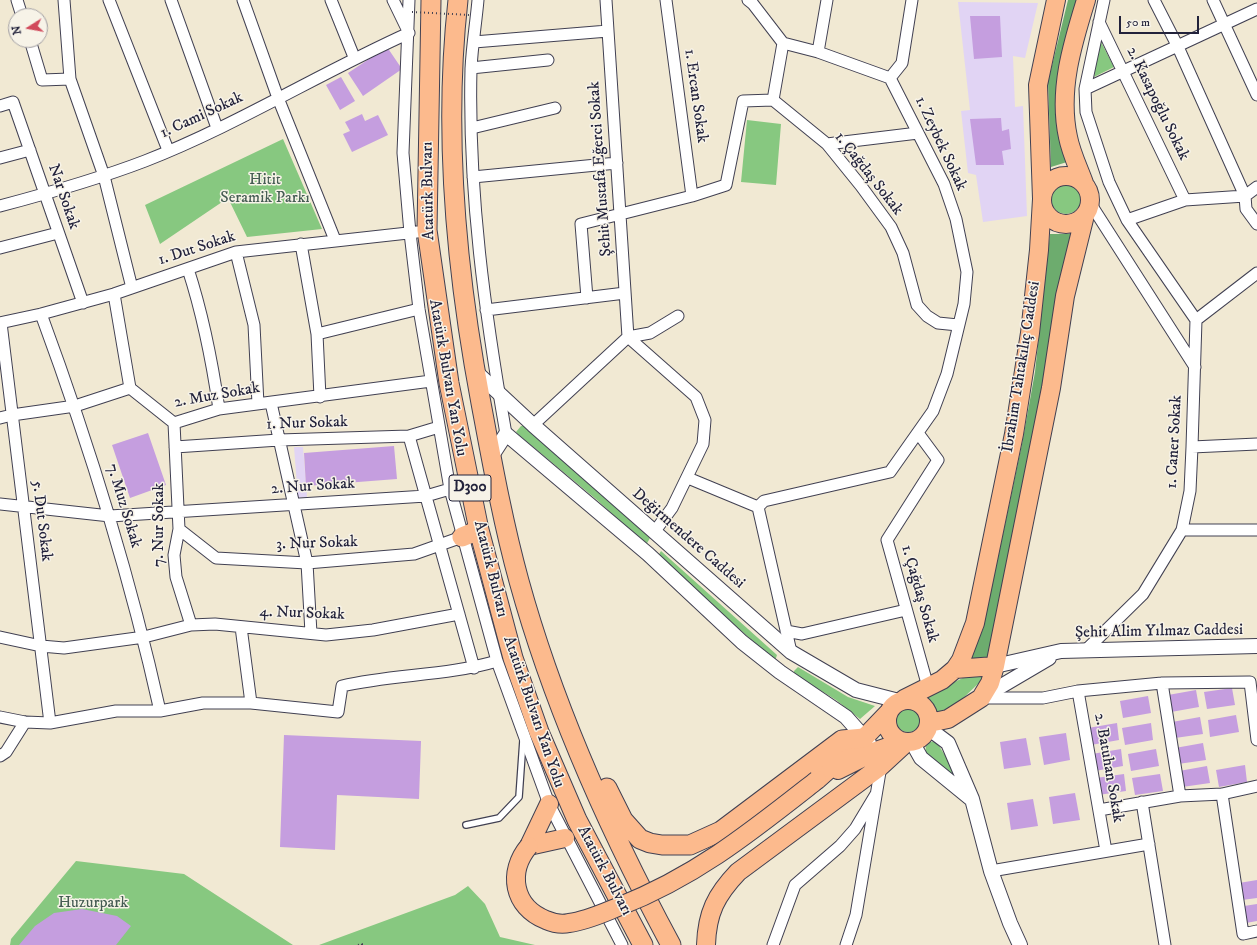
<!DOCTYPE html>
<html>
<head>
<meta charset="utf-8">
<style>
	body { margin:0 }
	#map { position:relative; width:1257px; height:945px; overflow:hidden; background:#f1e9d3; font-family:"IM FELL DW Pica",serif }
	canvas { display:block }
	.north { position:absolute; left:8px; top:8px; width:40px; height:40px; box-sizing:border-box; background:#f7f3e8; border:1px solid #a29fa3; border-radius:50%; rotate:259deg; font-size:11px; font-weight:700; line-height:16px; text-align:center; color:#22223b }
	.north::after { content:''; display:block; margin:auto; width:14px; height:18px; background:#d1495b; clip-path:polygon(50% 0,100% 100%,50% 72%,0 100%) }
	.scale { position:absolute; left:1119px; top:16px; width:80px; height:18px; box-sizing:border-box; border:2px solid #22223b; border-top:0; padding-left:5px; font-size:12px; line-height:14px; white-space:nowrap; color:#22223b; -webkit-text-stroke:3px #f7f3e8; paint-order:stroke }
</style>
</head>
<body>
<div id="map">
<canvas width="1257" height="945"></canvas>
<div class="north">N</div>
<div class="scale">50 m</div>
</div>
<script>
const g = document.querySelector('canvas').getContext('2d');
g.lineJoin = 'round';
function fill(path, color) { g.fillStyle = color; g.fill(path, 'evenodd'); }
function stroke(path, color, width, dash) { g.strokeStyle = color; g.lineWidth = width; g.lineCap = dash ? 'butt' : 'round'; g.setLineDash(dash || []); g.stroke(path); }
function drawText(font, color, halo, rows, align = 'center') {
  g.font = font + ' "IM FELL DW Pica",serif'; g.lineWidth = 3; g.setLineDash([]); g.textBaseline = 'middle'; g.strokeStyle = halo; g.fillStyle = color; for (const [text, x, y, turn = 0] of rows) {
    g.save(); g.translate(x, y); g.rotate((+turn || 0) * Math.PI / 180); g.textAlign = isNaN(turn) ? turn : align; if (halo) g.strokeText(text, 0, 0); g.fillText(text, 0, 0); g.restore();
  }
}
fill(new Path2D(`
	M958,2L1038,3L1025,58L1013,56L1015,107L1023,106L1027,216L983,222L976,175L968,173L961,111L970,110Z
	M294,447H303L307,497L298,498Z`), '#e1d4f4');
fill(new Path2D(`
	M1100,40L1114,67L1094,77Z
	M747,120L781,124L776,185L741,182Z
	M283,139L322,229L247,237L228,198L160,244L145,205Z
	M1051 199a15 15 0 1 1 30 0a15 15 0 1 1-30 0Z
	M521,426H525L650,538L646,545L597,500L520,436L516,432Z
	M661,551L777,655L775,661L658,556Z
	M798,667L848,697L875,706L860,719L836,700L794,674V671Z
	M973,673L983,674V679L953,708L939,715L924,697Z
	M896 720a12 12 0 1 1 24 0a12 12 0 1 1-24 0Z
	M936,741L961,781L925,754L926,746L930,742Z
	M76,861L184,874L293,945H10L11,939Z
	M468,886L485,904L500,937L535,945H319L455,895Z`), '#87c880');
fill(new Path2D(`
	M1068,0H1077L1067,162L1051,167L1048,82Z
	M1050,234H1071L1056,296L1044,383L989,660L968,663L983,629L1022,444L1035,372Z`), '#6dac6e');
fill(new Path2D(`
	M970,16H1000L1002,57L974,59Z
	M387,47L402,69L363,96L348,73Z
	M341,77L355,101L340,110L326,85Z
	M362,114L365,121L378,115L388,135L352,152L343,134L350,131L345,122Z
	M1001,118L1002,131L1009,129L1011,149L1002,151L1004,165H976L970,119Z
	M148,433L166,485L130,498L112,445Z
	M394,446L397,479L306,486L304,453Z
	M1232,688L1235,705L1207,709L1204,692Z
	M1196,690L1199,707L1171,712L1168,695Z
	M1148,696L1151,713L1123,718L1120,701Z
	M1236,715L1239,732L1210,737L1208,720Z
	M1200,717L1203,734L1175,738L1172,722Z
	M1117,723L1119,740L1091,745L1088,728Z
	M1151,723L1153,740L1125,745L1122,728Z
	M1066,733L1070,760L1044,765L1039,737Z
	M284,735L421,741L419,799L337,795L335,850L280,847Z
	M1026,738L1031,765L1004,769L1000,742Z
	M1203,743L1206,760L1178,764L1175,748Z
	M1121,749L1123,766L1095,771L1092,754Z
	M1156,749L1159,766L1131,771L1128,754Z
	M1245,765L1247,782L1219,787L1216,770Z
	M1207,766L1210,783L1182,787L1179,771Z
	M1124,774L1126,791L1098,795L1096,778Z
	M1160,774L1163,791L1135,795L1132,778Z
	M1075,793L1080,820L1053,824L1049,797Z
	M1033,799L1038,826L1011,830L1007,803Z
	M1257,880V898L1242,900L1239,883Z
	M1257,904V921L1246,923L1244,906Z
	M82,909L117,916L131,926L116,945H19L35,926L54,913Z`), '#c59edf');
const service = new Path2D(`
	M466,825L499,818L519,797L523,740`);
const minor = new Path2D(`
	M17,0L22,16
	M64,0L70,79L104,176L132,288
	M109,0L168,150
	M171,0L217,128
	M243,0L278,98L335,240
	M331,0L354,57
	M409,0L403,153L410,233L419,309L450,489L497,661L549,804L622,945
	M478,0C476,23 472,46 471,69C468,192 485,314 506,434
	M606,0L628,337L696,397L705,420L703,444L672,508L655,531
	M666,0L692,196
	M748,0L753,4L783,43L818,52L890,78L944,184L956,219L967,272L964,304L947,374L933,411L890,472L764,501L758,507
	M1154,0L1178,47L1245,196L1246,209L1257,224
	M1213,0L1257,95
	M1099,22L1185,200
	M30,40L42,80L70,79
	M474,42L608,31
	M818,52L827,0
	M471,68L548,60
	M890,78L902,63L912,0
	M1085,89L1257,9
	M773,100L783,43
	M0,106L13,102L83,303
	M472,128L555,108
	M827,144L918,133
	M0,158L30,150
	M473,177L617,163
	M1090,203L1195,367
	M0,206C49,193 98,179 145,161C235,126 320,73 409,33L393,0
	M1127,220L1185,200L1245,196L1257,187
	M301,244L317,334L320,397
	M0,248L58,233
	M236,252L254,325L258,404
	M188,269C203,315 212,361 219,409
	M114,294L130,388
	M587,298L581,224L692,196L726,185L743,101L773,100L827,144L861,186L891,227L903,253L917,305L927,316L938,323L958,325
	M486,310L625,293
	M41,314C89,444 130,576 160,711
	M1196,320L1257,273
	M0,323L41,314L114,294L236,252L417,232
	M1,323L50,723
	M317,334L419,309
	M271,403L307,563L311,633
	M0,418L12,415L75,406L130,388L174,423L219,409L431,381
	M174,423L179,529L174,555L176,577L191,625
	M533,425L628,337L650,333L678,316
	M918,433L938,460L887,540L928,687
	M409,436L474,668
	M175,447L279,440L409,436L439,427
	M1192,447L1257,444
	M688,478L758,507
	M0,504L110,516L426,496L450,489
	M758,507L791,652
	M179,529L216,558L307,563L414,554L462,537
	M1182,530H1257
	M241,627L251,703
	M786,631L802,634L906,610
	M0,637L41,646L64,648L144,637L191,625L215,624L326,635L373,630L459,614
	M1086,650L1143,594L1182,530L1190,491L1192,447L1196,320L1127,220L1109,182L1086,112L1085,89L1104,0
	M1162,683L1180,796
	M1078,691L1106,851
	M981,698H1043L1078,691L1162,683L1250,682L1257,740
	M0,717L25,722L50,723L116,711H160L203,703H251L338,712L342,686C393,674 447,676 497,661
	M0,756L6,752L25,722
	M1222,794L1243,934L1257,931
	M1142,802L1165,945
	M1099,810L1180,796L1222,794L1257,786
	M991,871L1149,844
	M773,945L795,885L840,846L855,829L876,794
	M846,945L856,915L881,766`);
const tertiary = new Path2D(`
	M475,371L533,425L791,652L856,690L899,701
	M491,457L506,434L648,554L742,642L780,672L846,717L869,743
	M995,666L1061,651L1257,646
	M981,698L1049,658
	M928,728L948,743L972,799L991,871L1010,923L1020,945
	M912,742L921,758L970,798`);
const primary = new Path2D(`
	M1042 200a24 24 0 1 1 48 0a24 24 0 1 1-48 0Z
	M1084,183C1079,169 1071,153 1068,137C1058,91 1072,45 1086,0
	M955,669L995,666
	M904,699L942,680L955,669L961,660L975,623L1014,434L1030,333L1039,250L1042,199L1038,85L1056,0
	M887 721a21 21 0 1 1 42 0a21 21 0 1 1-42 0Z
	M929,723L948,719L981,698L990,683L995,666L1051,388L1065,296L1085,215
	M838,770L876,751L902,742
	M817,780L864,738L888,713
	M549,804L529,846L565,838
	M706,945C707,913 716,895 738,872L881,766L907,742`);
const trunk = new Path2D(`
	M431,0L427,230L449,383L479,530L513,658L539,732L577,820L643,945
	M458,0C443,134 456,271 481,403C492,462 503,523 519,581C554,708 609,830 671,945
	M462,537L479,530
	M607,788L623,820L640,839L650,843L662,845H690L721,831L842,740L864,738`);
stroke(service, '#414052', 8);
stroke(minor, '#414052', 13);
stroke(tertiary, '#414052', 16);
stroke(primary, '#414052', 20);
stroke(trunk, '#414052', 21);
stroke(new Path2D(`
	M358,945L362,944V945`), '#414052', 2, [1, 3]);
stroke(service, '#fff', 5.5);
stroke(minor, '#fff', 11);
stroke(tertiary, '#fff', 14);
stroke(primary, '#fcba8d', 18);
stroke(trunk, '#fcba8d', 19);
const primaryBridge = new Path2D(`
	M529,846C507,872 513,907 546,920C553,923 561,925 569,923C586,921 603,913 618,907C697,876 752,831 817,780`);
stroke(primaryBridge, '#414052', 20, []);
stroke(new Path2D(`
	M412,12L470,15`), '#414052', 2, [1, 3]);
stroke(primaryBridge, '#fcba8d', 18);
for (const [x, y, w] of [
	[470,488,42]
]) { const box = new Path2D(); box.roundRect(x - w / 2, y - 13, w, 26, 3); g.fillStyle = '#f7f3e8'; g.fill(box); stroke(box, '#22223b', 1); }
drawText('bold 15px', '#22223b', null, [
	["D300",470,488]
]);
drawText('16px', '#22223b', '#f7f3e8', [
	["1. Ercan Sokak",695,96,82],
	["2. Kasapoğlu Sokak",1157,104,64],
	["1. Cami Sokak",202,116,-25],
	["1. Zeybek Sokak",940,144,65],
	["Şehit Mustafa Eğerci Sokak",601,169,-94],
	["1. Çağdaş Sokak",868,174,52],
	["Atatürk Bulvarı",429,191,-91],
	["Nar Sokak",63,197,71],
	["1. Dut Sokak",197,249,-18],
	["İbrahim Tahtakılıç Caddesi",1022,367,-81],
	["Atatürk Bulvarı Yan Yolu",447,378,80],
	["2. Muz Sokak",217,396,-10],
	["1. Nur Sokak",307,424,-2],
	["1. Caner Sokak",1175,442,-87],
	["2. Nur Sokak",313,487,-4],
	["7. Muz Sokak",123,506,73],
	["5. Dut Sokak",41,521,83],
	["7. Nur Sokak",160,525,-90],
	["Değirmendere Caddesi",688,539,41],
	["3. Nur Sokak",317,544,-2],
	["Atatürk Bulvarı",490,569,76],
	["1. Çağdaş Sokak",919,594,74],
	["4. Nur Sokak",302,614,2],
	["Şehit Alim Yılmaz Caddesi",1159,632,-1],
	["Atatürk Bulvarı Yan Yolu",533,712,71],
	["2. Batuhan Sokak",1108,768,80],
	["Atatürk Bulvarı",604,871,62]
]);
drawText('16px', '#455c53', '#f7f3e8', [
	["Hitit",265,181],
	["Seramik Parkı",265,199],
	["Huzurpark",93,904]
]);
</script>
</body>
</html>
